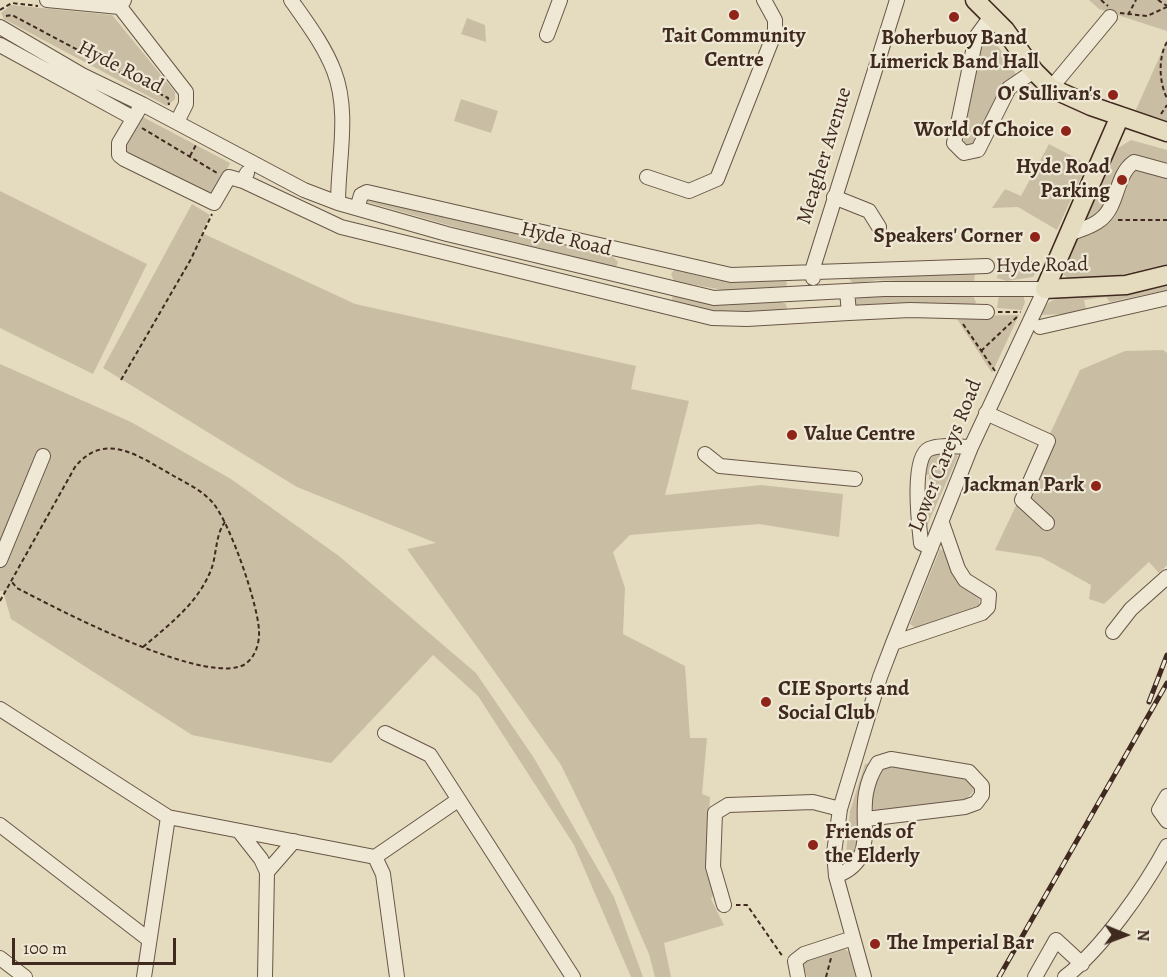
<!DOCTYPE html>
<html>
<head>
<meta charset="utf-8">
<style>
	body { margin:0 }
	#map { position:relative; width:1167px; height:977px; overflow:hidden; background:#e5dcbf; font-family:Alegreya,serif }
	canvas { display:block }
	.north { position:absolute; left:1095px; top:905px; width:60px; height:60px; -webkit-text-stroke:4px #eee8d5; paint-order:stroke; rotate:91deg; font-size:16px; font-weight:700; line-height:24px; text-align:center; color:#40291f }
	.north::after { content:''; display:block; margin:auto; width:21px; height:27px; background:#40291f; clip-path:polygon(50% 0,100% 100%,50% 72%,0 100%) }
	.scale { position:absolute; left:12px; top:938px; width:164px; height:27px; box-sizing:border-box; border:3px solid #40291f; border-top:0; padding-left:8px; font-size:18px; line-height:21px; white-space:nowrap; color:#40291f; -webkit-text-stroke:4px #eee8d5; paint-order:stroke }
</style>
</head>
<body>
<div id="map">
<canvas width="1167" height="977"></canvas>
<div class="north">N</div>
<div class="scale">100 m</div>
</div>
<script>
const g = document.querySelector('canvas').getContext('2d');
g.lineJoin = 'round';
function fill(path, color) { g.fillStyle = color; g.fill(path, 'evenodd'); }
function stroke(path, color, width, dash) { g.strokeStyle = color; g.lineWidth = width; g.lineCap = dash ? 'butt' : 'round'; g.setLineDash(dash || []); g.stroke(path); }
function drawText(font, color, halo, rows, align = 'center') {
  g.font = font + ' Alegreya,serif'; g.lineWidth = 4.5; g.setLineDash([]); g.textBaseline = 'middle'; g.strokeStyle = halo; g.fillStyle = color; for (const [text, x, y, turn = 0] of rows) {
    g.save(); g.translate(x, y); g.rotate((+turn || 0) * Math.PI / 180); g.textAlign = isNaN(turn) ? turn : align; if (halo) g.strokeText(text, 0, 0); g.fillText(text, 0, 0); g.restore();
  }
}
fill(new Path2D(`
	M1089,0H1167V31L1099,9Z
	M11,5L112,15L175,92V99L167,106L4,19L1,13Z
	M467,18L485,25L486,42L461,34Z
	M989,32L1016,74L1003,88L978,144L971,147L964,142L963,125L978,44Z
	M1167,40V124L1134,114Z
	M461,99L498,111L491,133L454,121Z
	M141,116L230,163L222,180L211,194L197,191L127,152L124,144Z
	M1131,140L1167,150V264L1116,276L1067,278L1061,271L1115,150Z
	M1049,144L1087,164L1057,230L1018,207L992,208L1005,189L1021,196Z
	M0,191L147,264L93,374L0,328Z
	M368,199L612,256L618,262L616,267L462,229L367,202Z
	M192,204L210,215L202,233L355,304L636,366L631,389L689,401L665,495L761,485L843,494L839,537L759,524L630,535L613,552L625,588L623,634L685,666L690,738H707L702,794L710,797L707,857L715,892L711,899L724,925L664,943L671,977H655L649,954L614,874L561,765L407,549L436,543L297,487L103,368Z
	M1005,264H1041L1033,277L1007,281L997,278L998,268Z
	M674,270L721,281L784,280L787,282L786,289L728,291L674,281L671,274Z
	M967,272L975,274L974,282L969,284L877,280L854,284L848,278L853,275Z
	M1167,281V290L1110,302L1106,297L1084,300L1087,313L1040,315L1048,303L1061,296Z
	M999,294L1023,295L1025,302L1022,310L997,308Z
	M676,295L719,303L781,302L786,304L788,313L721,316L673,304L672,297Z
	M858,295L973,296L976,302L973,307H859L852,304L851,298Z
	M1019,315L992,373L955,316Z
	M1163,350L1167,353V565L1159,573L1149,562L1104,604L1089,599L1091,585L1041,557L995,550L1080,370L1125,351Z
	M0,364L131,422L231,479L339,556L476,673L534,758L614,897L643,977H631L574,845L478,696L433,655L331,763L192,735L11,619L3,591H0Z
	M952,452L958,456L927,526L920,522V517L929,511V474L921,478L927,453Z
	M940,549L946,552L963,588L980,596L979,606L917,629L910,624Z
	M870,763C866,793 867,844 845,865L850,811L865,764Z
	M890,765L966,779L972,782L974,791L966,799L873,812L871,796L878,769Z
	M843,948L849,952L856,977H807L803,965L807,960Z`), '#c9bea4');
const minor = new Path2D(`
	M47,0L120,7
	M124,0L120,7L186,92V104L177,122
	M291,0C307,23 324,45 334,71C350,112 338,160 338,203
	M992,15L976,37L954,143L964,153L978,150L1009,88L1034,71
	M0,27L82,75L142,104L304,190L338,203L447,234L714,298L884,289H1045L971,447L893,643L880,677L840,809L834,853L836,876L864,977
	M547,35L560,0
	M0,45L133,118
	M1051,88L1110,17
	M142,104L119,143V155L124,159L214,203L229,177L243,181L247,173
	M647,177L689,191L717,179L775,32V20L764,0
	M243,181L341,227L712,318L747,319L849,313
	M834,197L869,211L879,227
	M359,202L361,195L367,192L731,275L987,266
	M1069,234C1079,230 1092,227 1100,220C1119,206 1115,175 1134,162L1167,171
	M813,278L812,271L897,0
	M847,291L849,313L910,310L987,312
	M1040,327L1167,298
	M986,413L1048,441L1022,500L1047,523
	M705,454L720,466L855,479
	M931,548L921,543C919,525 911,457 929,449C940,444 958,447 971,447
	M0,560L43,456
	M1113,632L1131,609L1167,577
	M893,643L982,613L988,607L989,595L965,580L958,569L942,523
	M0,709L168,817L375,857L458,800
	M385,733L430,755L573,977
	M1167,796L1159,810L1167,821
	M0,825L148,939
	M239,831L261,859L267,872L265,977
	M375,857L383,874L397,977
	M267,872L294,841
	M836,876C878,860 860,826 866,793C868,782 872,772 878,763L891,759L969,772L982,786V795L976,803L965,807L866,819
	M724,905L713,867L715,813L728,805L813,802L840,809
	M0,958L25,977
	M144,977L168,817
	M798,977L795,961L804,954L853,938
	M1035,977L1056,940L1082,964
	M1065,977C1102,949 1145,887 1167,846`);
const major = new Path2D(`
	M975,0L1005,30L1034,71L1051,88L1091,106L1167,132
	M1120,116L1045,289L1126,285L1167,275`);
stroke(minor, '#695647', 16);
stroke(major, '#40291f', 21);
stroke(new Path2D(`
	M1101,0L1108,6
	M1158,0L1167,6
	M0,10L12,3L38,6
	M1120,13L1147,16L1167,7
	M1128,15L1136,0
	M6,16L12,15L168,98L169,105
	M1167,42C1158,57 1159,83 1167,98
	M1161,114L1167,105
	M142,128L217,173
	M190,156L196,145
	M1118,220H1167
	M997,262H1042
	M998,312H1021
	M963,324L995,371
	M981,351L1018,316
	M121,380L191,259L212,214
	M0,601L75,467C105,430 140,457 172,475C186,483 202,490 213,503C230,523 258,604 259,631C260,645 253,664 238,667C192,679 61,611 17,588L11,581
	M143,647C169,625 198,603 211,570C217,555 215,535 225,522
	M736,905H747L783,957
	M826,977L831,958`), '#40291f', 2, [4.5, 3]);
stroke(minor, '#eee8d5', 14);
stroke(major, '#e5dcbf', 18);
const rail = new Path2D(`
	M1149,702L1167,655
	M999,977L1167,683`);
stroke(rail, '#40291f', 5);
stroke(rail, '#eee8d5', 3, [9]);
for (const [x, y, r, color] of [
	[734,15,6,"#8f2418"],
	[954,17,6,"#8f2418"],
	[1113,95,6,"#8f2418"],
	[1066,131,6,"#8f2418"],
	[1122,180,6,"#8f2418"],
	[1035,237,6,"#8f2418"],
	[792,435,6,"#8f2418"],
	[1096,486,6,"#8f2418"],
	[766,702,6,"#8f2418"],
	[813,845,6,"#8f2418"],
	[875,944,6,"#8f2418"]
]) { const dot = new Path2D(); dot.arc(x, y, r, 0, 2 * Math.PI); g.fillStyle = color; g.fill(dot); stroke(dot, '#eee8d5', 2); }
drawText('bold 21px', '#40291f', '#eee8d5', [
	["Tait Community",734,37,"center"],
	["Centre",734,61,"center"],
	["Boherbuoy Band",954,39,"center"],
	["Limerick Band Hall",954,63,"center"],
	["O' Sullivan's",1101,95],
	["World of Choice",1054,131],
	["Hyde Road",1110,168],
	["Parking",1110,192],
	["Speakers' Corner",1023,237],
	["Value Centre",804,435,"left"],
	["Jackman Park",1084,486],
	["CIE Sports and",778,690,"left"],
	["Social Club",778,714,"left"],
	["Friends of",825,833,"left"],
	["the Elderly",825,857,"left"],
	["The Imperial Bar",887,944,"left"]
], 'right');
drawText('21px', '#40291f', '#eee8d5', [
	["Hyde Road",120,68,27],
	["Meagher Avenue",825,156,-73],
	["Hyde Road",566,240,13],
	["Hyde Road",1042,266,-1],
	["Lower Careys Road",946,456,-68]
]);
</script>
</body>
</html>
